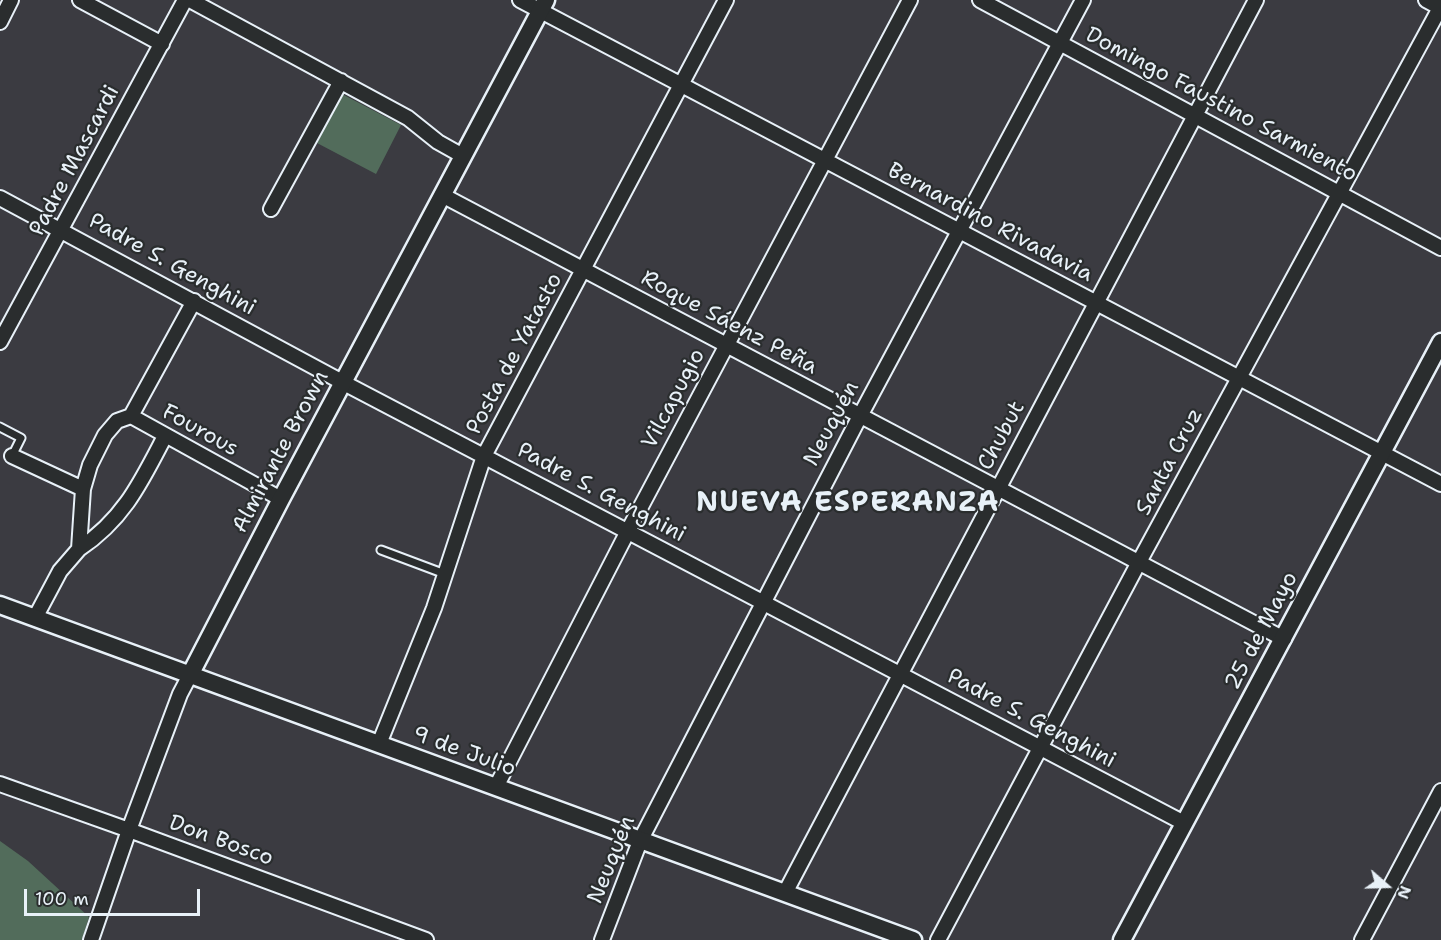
<!DOCTYPE html>
<html>
<head>
<meta charset="utf-8">
<style>
	body { margin:0 }
	#map { position:relative; width:1441px; height:940px; overflow:hidden; background:#3b3b41; font-family:"Shantell Sans",sans-serif }
	canvas { display:block }
	.north { position:absolute; left:1357px; top:856px; width:60px; height:60px; -webkit-text-stroke:4px #2a2d2e; paint-order:stroke; rotate:110deg; font-size:16px; font-weight:700; line-height:24px; text-align:center; color:#e8f1f8 }
	.north::after { content:''; display:block; margin:auto; width:21px; height:27px; background:#e8f1f8; clip-path:polygon(50% 0,100% 100%,50% 72%,0 100%) }
	.scale { position:absolute; left:24px; top:889px; width:176px; height:27px; box-sizing:border-box; border:3px solid #e8f1f8; border-top:0; padding-left:8px; font-size:18px; line-height:21px; white-space:nowrap; color:#e8f1f8; -webkit-text-stroke:4px #2a2d2e; paint-order:stroke }
</style>
</head>
<body>
<div id="map">
<canvas width="1441" height="940"></canvas>
<div class="north">N</div>
<div class="scale">100 m</div>
</div>
<script>
const g = document.querySelector('canvas').getContext('2d');
g.lineJoin = 'round';
function fill(path, color) { g.fillStyle = color; g.fill(path, 'evenodd'); }
function stroke(path, color, width, dash) { g.strokeStyle = color; g.lineWidth = width; g.lineCap = dash ? 'butt' : 'round'; g.setLineDash(dash || []); g.stroke(path); }
function drawText(font, color, halo, rows, align = 'center') {
  g.font = font + ' "Shantell Sans",sans-serif'; g.lineWidth = 4.5; g.setLineDash([]); g.textBaseline = 'middle'; g.strokeStyle = halo; g.fillStyle = color; for (const [text, x, y, turn = 0] of rows) {
    g.save(); g.translate(x, y); g.rotate((+turn || 0) * Math.PI / 180); g.textAlign = isNaN(turn) ? turn : align; if (halo) g.strokeText(text, 0, 0); g.fillText(text, 0, 0); g.restore();
  }
}
fill(new Path2D(`
	M342,94L401,125L376,174L317,143Z
	M0,841L28,861L89,917L82,940H0Z`), '#526c5b');
const service = new Path2D(`
	M0,427L21,438L12,456
	M381,550L445,574`);
const minor = new Path2D(`
	M80,0L162,44
	M190,0L408,118L438,142L463,156
	M520,0L1441,484
	M980,0L1441,248
	M1426,0L1441,8
	M0,22L11,0
	M442,195L1284,639
	M0,198L344,383L1184,823
	M271,209L341,81
	M0,342L185,0
	M131,416L281,499
	M12,456L83,489
	M79,549C124,519 141,482 165,436
	M35,618L60,571L79,549L83,489L90,465L105,435L117,421L131,416L194,301
	M379,744L434,608L484,456L726,0
	M0,784L129,830L426,940
	M496,787L628,531L910,0
	M785,893L1256,0
	M91,940L129,830L180,694L190,675
	M602,940L640,841L860,416L1083,0
	M938,940L1139,562L1441,6
	M1362,940L1441,791`);
const tertiary = new Path2D(`
	M0,605L913,940
	M190,675L281,499L546,0
	M1122,940L1441,342`);
stroke(service, '#e8f1f8', 11);
stroke(minor, '#e8f1f8', 18);
stroke(tertiary, '#e8f1f8', 21);
stroke(service, '#2a2d2e', 7);
stroke(minor, '#2a2d2e', 14);
stroke(tertiary, '#2a2d2e', 16);
drawText('22px', '#e8f1f8', '#2a2d2e', [
	["Domingo Faustino Sarmiento",1221,105,28],
	["Padre Mascardi",75,161,-62],
	["Bernardino Rivadavia",990,223,28],
	["Padre S. Genghini",172,265,29],
	["Roque Sáenz Peña",729,323,28],
	["Posta de Yatasto",515,354,-62],
	["Vilcapugio",674,399,-62],
	["Neuquén",832,424,-62],
	["Fourous",200,431,29],
	["Chubut",1002,436,-62],
	["Almirante Brown",281,452,-62],
	["Santa Cruz",1170,462,-62],
	["Padre S. Genghini",601,493,28],
	["25 de Mayo",1262,631,-62],
	["Padre S. Genghini",1031,719,28],
	["9 de Julio",464,752,20],
	["Don Bosco",221,841,20],
	["Neuquén",612,860,-68]
]);
g.letterSpacing = '1.5px';
drawText('bold 28px', '#e8f1f8', '#2a2d2e', [
	["NUEVA ESPERANZA",848,504]
]);
g.letterSpacing = '0px';
</script>
</body>
</html>
